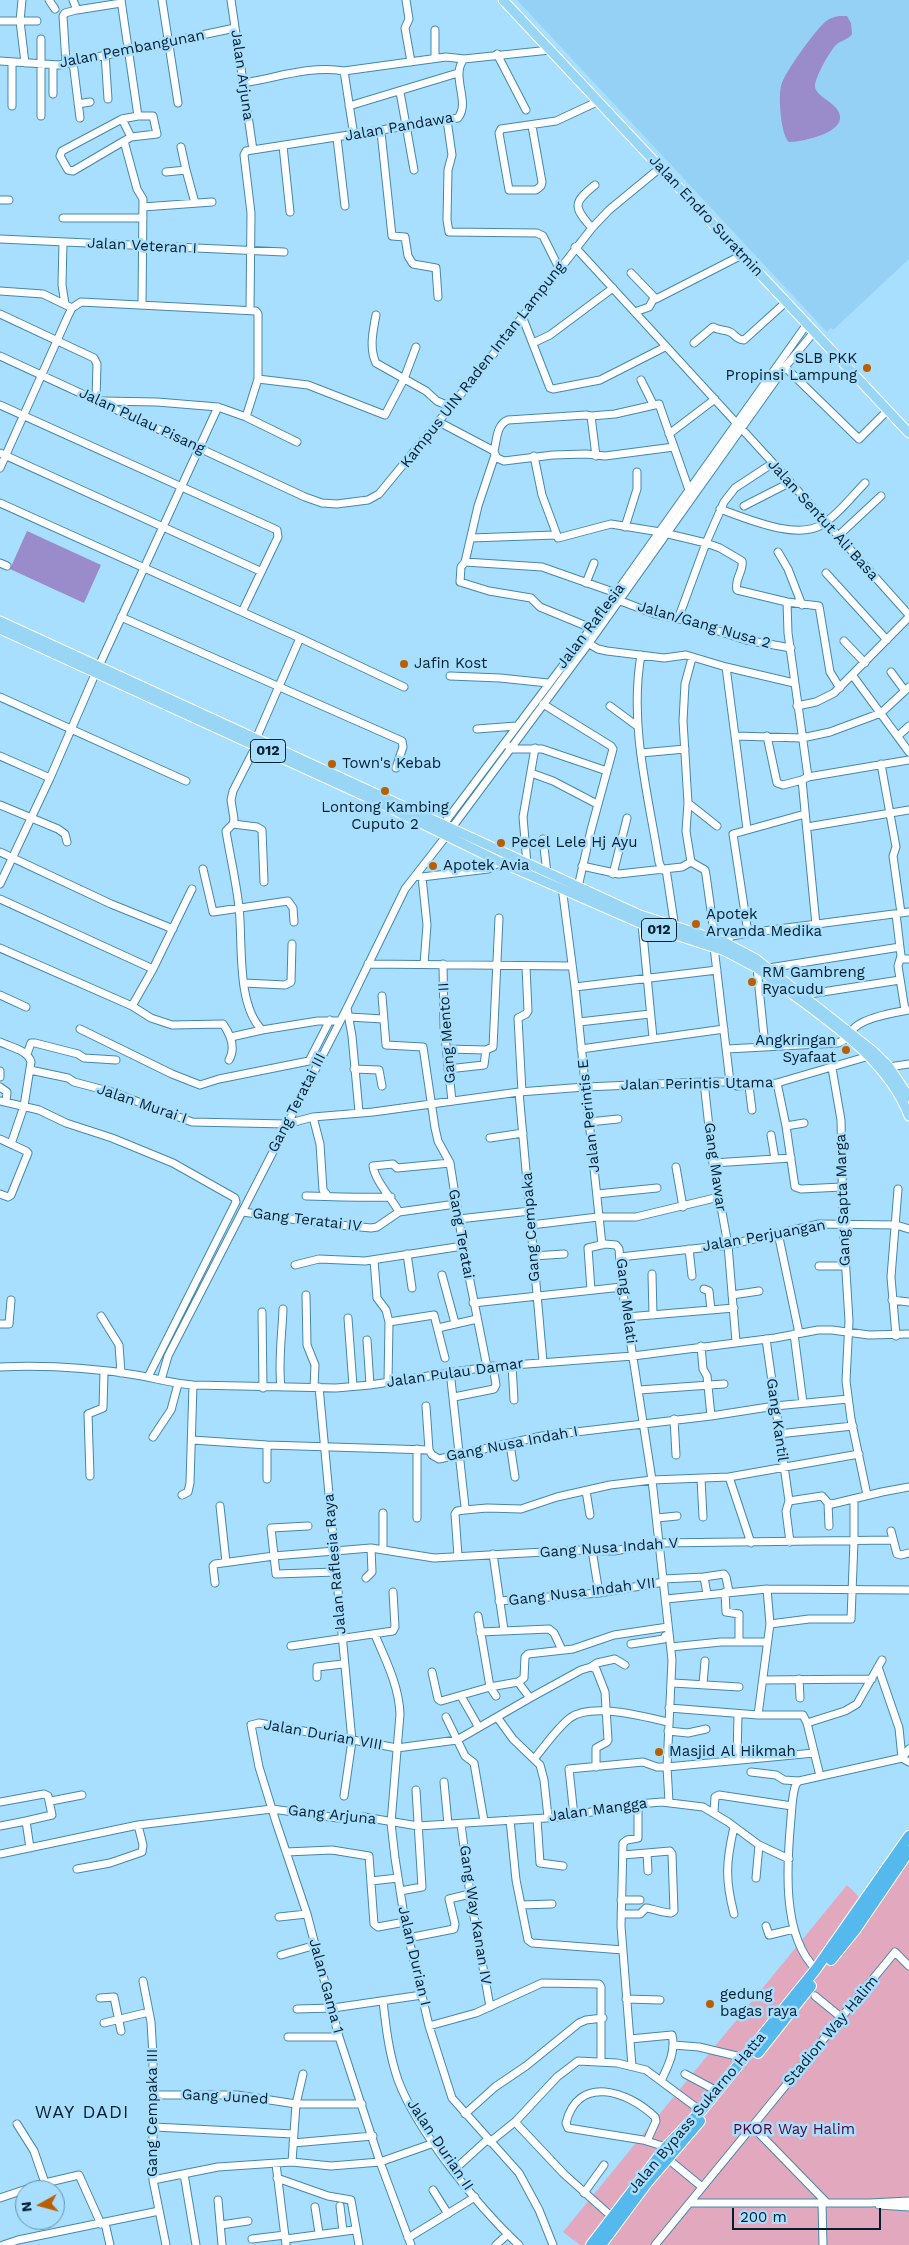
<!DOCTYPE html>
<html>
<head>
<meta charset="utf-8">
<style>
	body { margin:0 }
	#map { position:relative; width:909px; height:2245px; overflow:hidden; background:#a8defe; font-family:"Work Sans",sans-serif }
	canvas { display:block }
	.north { position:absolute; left:15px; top:2180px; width:50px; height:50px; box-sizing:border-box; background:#a8defe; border:1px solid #6692ab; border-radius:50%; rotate:263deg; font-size:14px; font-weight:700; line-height:20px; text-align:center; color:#03202f }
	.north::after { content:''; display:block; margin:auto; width:18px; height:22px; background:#b95e01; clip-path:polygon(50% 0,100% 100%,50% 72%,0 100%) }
	.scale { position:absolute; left:732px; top:2208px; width:149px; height:22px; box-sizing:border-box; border:2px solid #03202f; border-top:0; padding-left:6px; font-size:15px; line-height:18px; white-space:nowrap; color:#03202f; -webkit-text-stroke:4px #a8defe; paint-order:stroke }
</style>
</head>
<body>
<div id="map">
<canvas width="909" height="2245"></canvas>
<div class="north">N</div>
<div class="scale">200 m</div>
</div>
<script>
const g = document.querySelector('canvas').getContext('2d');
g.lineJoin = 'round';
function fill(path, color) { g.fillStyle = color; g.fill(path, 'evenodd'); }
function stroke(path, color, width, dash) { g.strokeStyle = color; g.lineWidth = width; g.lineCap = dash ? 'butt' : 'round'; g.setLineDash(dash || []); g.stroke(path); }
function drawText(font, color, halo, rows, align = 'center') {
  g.font = font + ' "Work Sans",sans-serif'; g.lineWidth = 5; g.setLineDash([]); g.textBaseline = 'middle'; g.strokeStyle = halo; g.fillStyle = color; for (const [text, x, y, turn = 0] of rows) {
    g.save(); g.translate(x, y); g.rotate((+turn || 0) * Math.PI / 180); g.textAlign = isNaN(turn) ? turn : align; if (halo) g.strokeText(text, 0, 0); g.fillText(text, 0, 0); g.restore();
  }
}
fill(new Path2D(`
	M517,0H909V259L833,330L831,328L827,332Z`), '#95d1f4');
fill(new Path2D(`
	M909,1850V2245H580L563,2232L847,1885L869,1907Z`), '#e2a9be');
fill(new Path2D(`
	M839,16H847L851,23L852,34C848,40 841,40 836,45C830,51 815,77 815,86C815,95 831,101 836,108C855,131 803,142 789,142C781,136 778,97 781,86C784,73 814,32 825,22C830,18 834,17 839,16Z
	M27,531L101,565L84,603L10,569Z`), '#9a8bcb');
const minor = new Path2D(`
	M22,0L20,21L25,63
	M49,0L55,9
	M73,0L77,10L121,3
	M121,0L138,116
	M162,0L178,103
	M231,0L253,150
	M406,0L409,19L405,28L411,62
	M0,21H37
	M435,30V58
	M105,54L108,99
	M497,54L526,110
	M0,61L59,65L235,28
	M73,62L80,118
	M66,63L63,16L65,13L76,10
	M53,66V94
	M344,71L354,136
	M243,83C276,78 311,65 344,71L446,57L464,59
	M400,92L414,170
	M78,104L90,102
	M12,106V63
	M349,106L458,73
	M41,116V39
	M122,119L62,151L60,156L68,170L73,171L124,141
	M447,120L452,155L448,170L447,220L449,232L537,233L543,236L559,268
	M532,126L542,182L541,186L536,190H509L499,133L501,129L556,121L599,101
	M381,132L392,236L405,237L408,256L413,264L436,268L438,297
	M131,137L157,134L153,116H138L122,119L131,137L124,141L137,189L143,199L142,305
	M337,138L345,206
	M283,146L290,212
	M181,147L186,170
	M166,172L186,170L195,203
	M0,200H9
	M143,207L212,202
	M63,218H143
	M592,228C572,206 574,202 595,185
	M0,239L284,252
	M63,242L62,285L65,304
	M575,247L773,463L909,615
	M631,273L656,299L742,255
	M0,291L43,294L72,308
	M250,310L251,213L244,155L246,151L458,118C471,102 450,76 464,59L550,50
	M635,312L649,307L654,298
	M0,314L94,358L97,364L96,399
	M376,315C373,331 369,348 376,363L426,391L437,401L451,407
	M522,316L550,388L553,389L600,380L665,347
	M533,343L550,335L613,288
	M694,343L713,327C719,331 724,329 730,332C736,335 736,340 744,340L786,302
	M0,356L305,497L322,503L337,504L368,500L379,494L484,366L592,228L609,210L660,168
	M785,367L859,439L888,410
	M258,379L308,385L385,415L404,379L416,347
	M641,380L653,404
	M103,401L157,402L218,407L246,417L297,442
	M0,405L277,530L278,537L242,612
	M591,416L615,414L659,404L689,490L692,492
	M439,422L494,451
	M669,434L715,399
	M494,451C497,440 496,425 508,420L586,415L591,416L596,456
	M494,452L497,458L504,461L553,455L586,454L605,456L674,447
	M0,453L260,571
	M495,455L478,506L465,562L461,567L460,582L489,591L531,598L540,607L591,628
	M534,456L542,495L558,538L611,524L660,532L706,543L720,548L742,561C744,571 734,579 737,590L787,602L819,606L830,672L840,688
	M0,468L68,316L72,308L81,302L256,311L258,314V379L246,417
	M0,503L300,638L404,687
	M744,506L789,483
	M720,509C748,519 797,541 823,524C839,514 852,496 865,483
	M625,527L637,489V472
	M837,537L881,496
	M471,538L555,535
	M778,552L788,569L802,605
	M465,562L542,567L616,593
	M0,563L7,566
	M826,573L887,640
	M586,583L594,563
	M618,600L655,614L684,620L746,640L791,648
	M787,602L788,633L808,777L802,780L816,925
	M121,617L402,741L403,747L396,768
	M678,619L706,543L724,502L735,488L773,463
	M844,641L865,663
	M586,642L598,649L607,651L664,658L686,655L726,667L794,683
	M641,655C629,724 648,794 659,862L662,870
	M692,658L685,684L683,721L688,803L686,831L691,862L705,870L706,875L715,939
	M99,666L218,407
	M726,667L735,736
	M891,672L905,691
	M450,676L500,678L548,683
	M853,676L909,752
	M0,697L186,781
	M543,704L611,746L613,749L591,830L578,887
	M610,706L637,726
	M797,706L816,702L834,693L909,617
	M477,729L516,726
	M767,736L777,783L783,785L802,780
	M898,736L909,726
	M256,739L300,638
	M507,745L513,749H542L607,771
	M256,746L233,791L231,800L234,819L233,824L226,831C230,856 236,881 239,907C243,942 236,1004 262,1030L318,1021H338
	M641,753L685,749
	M0,756L50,778
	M881,764L896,847L893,856L901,913
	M531,773L553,781L597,804
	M808,777L909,760
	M688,803L717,826
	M0,805L58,829L65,834L67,842
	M233,824L257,827L262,830L264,882
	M443,825L591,628L807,324
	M807,827L909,810
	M451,829L589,643L785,367L814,332
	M747,829L735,736L802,738L830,732L881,713L909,687
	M543,839L547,873
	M0,852L111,904L173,929
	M527,864L523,817L535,748
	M582,866L619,874L682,867L691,862
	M203,869L213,912L288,901L293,908L294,922
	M666,869L675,928
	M613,874L627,818
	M415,876L422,877L488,869L500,862
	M422,877L427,925L424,964
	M0,884L50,778L96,672
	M562,887L575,987L602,1245
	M0,899L153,969L132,1006
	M896,914L901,956L903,959H909
	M642,924L653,1038
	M748,933L733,834L805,814
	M724,942L732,936L748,933L909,912
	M714,947L730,1082
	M0,948L132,1006L151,1018L172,1025L223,1024C230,1034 236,1048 229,1060
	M901,956L898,966L905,1010
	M368,964L572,966
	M443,964L444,1027L452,1101
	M757,968L765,1046
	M769,968L900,947
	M153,969L192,889
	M244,983L285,985L291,982L292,944
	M575,987L717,970
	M0,995L26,1007
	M803,995L900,980
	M382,996L386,1045L423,1047L435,1128L438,1141L450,1163L463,1246L487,1367
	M347,1008L352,1036L359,1112
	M349,1017L383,1019
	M579,1022L650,1014
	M80,1029L172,1074L200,1085L219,1079L309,1061L330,1020
	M851,1032C859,1018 893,1013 909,1010
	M231,1037L262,1030
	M0,1042C10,1047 28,1050 31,1062L24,1106L11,1144
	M447,1049L486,1050
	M581,1049L724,1029
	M727,1049L838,1043L848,1038
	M27,1054L31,1043H35L78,1054L84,1058L116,1060
	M889,1067L909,1064
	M832,1068L841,1120L843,1223L849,1321L846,1381L851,1419L867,1495
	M354,1069L379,1070L382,1086
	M448,1069L484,1065L486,1050L493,1047L499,918
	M30,1070L68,1078L74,1082L112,1092L192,1122L287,1124L313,1117L373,1112L519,1092L585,1087L704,1082H730L737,1086L777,1083L869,1056
	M0,1071V1077
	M704,1082L713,1163L728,1245L736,1342
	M777,1083L786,1126L795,1187L801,1189L842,1187
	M749,1086L752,1110
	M0,1087L7,1092L6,1102
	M519,1092L543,1362
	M522,1092L518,1018L526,1014L528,1011L526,967
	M0,1101L39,1110L66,1123L112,1138L173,1163L235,1198L236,1202L148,1377
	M313,1117L320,1144L323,1190L327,1195
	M589,1122L618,1119
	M786,1126L804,1123
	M771,1135L775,1159
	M490,1138L523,1133
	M0,1139L26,1151L28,1153L11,1195L8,1197L0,1194
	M713,1163L791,1158
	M676,1167L683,1207
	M597,1194L657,1188
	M306,1196C335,1197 363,1198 391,1197
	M243,1212L318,1223L371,1228L377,1227L399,1212L456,1204
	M399,1212C391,1197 375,1181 373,1166L393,1164L397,1168L450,1163
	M459,1219L530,1211
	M531,1225L598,1217H636L719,1197
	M778,1233L799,1333
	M689,1249L692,1276
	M407,1254L412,1288
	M533,1256L564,1254
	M620,1257L728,1245L819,1224L896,1225L909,1229
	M374,1260L377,1298L386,1310L389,1322L388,1382
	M295,1265L319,1259L365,1261L463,1246
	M819,1266H845
	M652,1274L653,1315
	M442,1275L455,1323
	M704,1289L709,1291L711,1310
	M591,1290L588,1248L605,1244L616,1245L619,1249L622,1287L652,1480L672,1660L667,1767L669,1802
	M306,1295L307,1345L315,1365L314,1387
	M732,1295L759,1291
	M892,1300L909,1302
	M473,1303L622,1287
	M262,1312L263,1388
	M101,1316L119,1345L121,1373
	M627,1317L734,1308
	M348,1318L353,1386
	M389,1322L434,1315L445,1358
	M0,1324H9L11,1300
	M438,1328L477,1319
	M794,1334L803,1403
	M896,1336L891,1277L898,1189
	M766,1339L789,1501L786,1511L790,1542
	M367,1340L370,1385
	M701,1346L703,1369L707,1376L711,1416
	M512,1365L514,1400
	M0,1367C45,1365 92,1368 136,1375C155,1378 174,1384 193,1385L336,1388L370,1385L487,1367L633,1356L775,1338L818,1330H832L869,1335L909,1334
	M450,1371L465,1507V1510L457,1511L455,1514L458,1556
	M161,1380L168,1356L347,1008L405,889L447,835
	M281,1387C278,1362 282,1335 283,1309
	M319,1387L352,1741L344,1796
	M639,1390L724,1384
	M454,1397L494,1389L496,1385L493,1366
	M426,1406L429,1450
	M674,1419L676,1455
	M778,1434L853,1426
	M153,1437L171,1410L178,1384
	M192,1440L267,1445L429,1450L432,1455L439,1459L542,1436L711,1416L775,1406L848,1399
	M510,1444L515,1477
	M267,1445V1479
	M90,1476L88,1414L103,1408L104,1372
	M729,1477L751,1543
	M701,1479L703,1517
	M586,1491L590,1515
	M182,1495L188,1492L190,1483L193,1385
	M789,1501L822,1496L828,1503L832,1504L882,1492L909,1487
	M828,1503L829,1526
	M220,1506L226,1562
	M465,1510L487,1508L521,1509L557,1497L610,1485L652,1480L729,1477L859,1454
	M417,1518V1449
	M657,1518L677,1516
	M308,1526L271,1528L276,1574L336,1572
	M891,1531L897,1554L901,1555L909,1553
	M383,1549V1513
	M592,1550L599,1593
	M493,1554L504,1630
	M704,1577L724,1574L726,1577L729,1592
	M366,1578L372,1572L371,1548
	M664,1579L704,1577L707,1594
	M215,1583L213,1566L215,1564L274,1556L371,1548L434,1558L581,1550L614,1551L659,1543L893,1540
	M725,1592L726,1612L739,1614V1641
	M666,1599L767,1589L909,1590
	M499,1601L599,1593L664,1582
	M478,1616L490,1687L496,1696
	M770,1624L809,1619H851L854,1541V1499
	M480,1632L549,1629L554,1633L562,1650
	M375,1635C386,1661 399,1686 400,1714L391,1823L395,1858L405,1922L429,2026L452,2098L519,2173L539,2210L553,2245
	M631,1644L664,1639L665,1636L669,1635
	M291,1646L393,1631L395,1627L393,1592
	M671,1647L721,1642H767
	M591,1667L597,1663L615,1659L625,1665
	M878,1667L899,1728L902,1758L909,1762
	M432,1672L438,1699L441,1701L490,1687L518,1682L524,1678L525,1657L528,1654L573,1649L614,1635L668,1627
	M317,1677V1667L343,1664
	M799,1679L800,1698
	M763,1680L872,1679
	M518,1682L530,1698L581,1670L591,1667L596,1669L605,1692L608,1740L607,1742L596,1748V1767
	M673,1683L739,1687
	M703,1684L705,1661
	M461,1696L478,1726
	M669,1708L758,1715H803L807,1723L820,1776
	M758,1715L770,1624L767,1589
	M446,1717L465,1756L474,1763L484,1821
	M497,1717L513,1739L540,1765L544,1780L548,1817
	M807,1723L845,1711L857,1704L882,1660
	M668,1731L688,1733L706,1729
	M534,1759C545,1746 557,1728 570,1718C592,1702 644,1717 668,1722
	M737,1759L738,1714
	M751,1772L776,1775L784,1780L799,1781
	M444,1782L448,1824
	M51,1801L82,1795
	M0,1802L44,1794L48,1796L52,1815L26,1821
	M714,1812L715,1797L719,1795L792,1806
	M574,1816L569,1769L643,1762L657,1767H667L814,1753
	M537,1819L540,1863L563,1866
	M510,1820L516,1880L528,1940L532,1943L623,1950
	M461,1824L470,1894L490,2007
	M0,1826L26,1821L30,1848
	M734,1827C726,1862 725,1879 734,1914
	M286,1852L332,1850L369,1856L374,1924L378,1927L405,1922
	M647,1853L648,1871
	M0,1854L138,1825L272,1809L345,1819L364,1817L418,1826L562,1817L638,1804L662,1802L703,1807L728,1822L759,1845L789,1859
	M77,1869L110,1863L142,1852L143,1845L138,1825
	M756,1878L759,1845
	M371,1881L398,1878
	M400,1891L422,1887L416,1790
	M621,1900H640
	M521,1905L552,1904
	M621,1914H640L646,1908C655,1909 662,1913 671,1913L674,1911L672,1854L670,1851L623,1855
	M279,1917L307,1914
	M766,1926L769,1935L794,1929
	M408,1938L454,1929L455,1924L449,1899L470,1894
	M281,1955L316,1945
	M816,1969C781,1936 787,1862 791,1818C792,1807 792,1794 796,1784L799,1781L902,1758L909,1749
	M143,1981L151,2022L153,2056V2180L166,2245
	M815,1996L842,2018
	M100,1998L114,1997L121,2031
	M626,1999L660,2000
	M383,2001C386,2028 389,2054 398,2080C417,2131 479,2208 519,2245
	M297,2009L333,2008L422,1995
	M104,2023L149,2012
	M429,2026L476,2013L542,1983L599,1984L601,1987V2062
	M288,2037H339
	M630,2039L672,2035C676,2051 668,2066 661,2081
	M673,2045L699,2047L745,2058
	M632,2066L621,1926L623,1843L627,1840L638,1838V1804
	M685,2074L717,2091
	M154,2095H237L296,2104H362
	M465,2114L495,2087L526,2066L579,2023L586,2020L603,2018
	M515,2122L564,2174L611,2216
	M17,2124L34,2151L45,2183
	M752,2126L826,2202
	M154,2127L293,2134
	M647,2141L656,2121L655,2117C628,2091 578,2074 566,2123L568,2128L643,2140L666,2147
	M490,2142L516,2121L557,2077L578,2061L617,2063L646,2070L701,2111
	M293,2143L373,2136
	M668,2159L702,2187
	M292,2162L296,2104L303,2074
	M276,2164L286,2245
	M454,2170L488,2139
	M184,2174L196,2245
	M277,2178L328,2196L351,2200L359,2245
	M153,2180L218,2167L292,2162L331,2166L380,2162L434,2143
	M433,2190L448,2214
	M584,2193L604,2165
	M0,2198L45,2183L79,2175L101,2224
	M218,2200L222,2245
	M822,2202L823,2245
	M691,2203H870L909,2201
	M879,2205L909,2207
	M340,2206L343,2231
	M315,2207L319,2233
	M105,2223L110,2245
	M221,2225L248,2221
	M408,2238L475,2197
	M252,2239L285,2235
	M286,2239L354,2230
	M3,2245L18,2240L159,2211
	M411,2245L380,2162L339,2037L307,1914L276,1822L259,1767L251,1725L259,1723L397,1748L457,1740L530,1698
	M496,2245L508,2234
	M655,2245L895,1952L909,1966`);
const major = new Path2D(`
	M503,0L909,433
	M0,621L640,915L724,942L756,959L873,1051L889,1067L909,1097
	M0,629L382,804L500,862L642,924L725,951L757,968C810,1009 885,1052 909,1116`);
const highway = new Path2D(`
	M831,1960L856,1929L909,1851
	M758,2053L811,1986
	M591,2245L666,2147L701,2111L816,1969L909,1836
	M601,2245L647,2183L700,2121`);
stroke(minor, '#4488ac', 9);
stroke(major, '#fff', 11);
stroke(highway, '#fff', 12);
stroke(minor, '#fff', 7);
stroke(major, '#99d5f5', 9);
stroke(highway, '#55b9ee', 10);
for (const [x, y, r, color] of [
	[867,368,5,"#b95e01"],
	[404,664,5,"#b95e01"],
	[332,764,5,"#b95e01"],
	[385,791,5,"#b95e01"],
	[501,843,5,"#b95e01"],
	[433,866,5,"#b95e01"],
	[696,924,5,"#b95e01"],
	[752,982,5,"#b95e01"],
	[846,1050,5,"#b95e01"],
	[659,1752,5,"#b95e01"],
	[710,2004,5,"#b95e01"]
]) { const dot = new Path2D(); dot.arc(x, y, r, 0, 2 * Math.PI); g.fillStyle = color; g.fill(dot); stroke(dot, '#a8defe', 2); }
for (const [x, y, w] of [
	[268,751,35],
	[659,930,35]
]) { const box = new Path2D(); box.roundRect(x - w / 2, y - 11.5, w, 23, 4); g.fillStyle = '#a8defe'; g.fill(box); stroke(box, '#03202f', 1); }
drawText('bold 14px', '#03202f', null, [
	["012",268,751],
	["012",659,930]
]);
drawText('15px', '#03202f', '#a8defe', [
	["Jalan Pembangunan",132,49,-11],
	["Jalan Arjuna",242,75,82],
	["Jalan Pandawa",399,127,-10],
	["Jalan Endro Suratmin",706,216,47],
	["Jalan Veteran I",142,246,3],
	["Kampus UIN Raden Intan Lampung",483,365,-52],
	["Jalan Pulau Pisang",142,421,25],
	["Jalan Sentut Ali Basa",823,520,48],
	["Jalan/Gang Nusa 2",704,625,16],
	["Jalan Raflesia",591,626,-53],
	["Gang Mento II",447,1033,-94],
	["Jalan Perintis Utama",697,1084,-1],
	["Gang Teratai III",297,1103,-63],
	["Jalan Murai I",142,1104,19],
	["Jalan Perintis E",589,1116,-96],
	["Gang Mawar",715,1167,82],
	["Gang Sapta Marga",843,1200,-92],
	["Gang Teratai IV",307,1220,7],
	["Gang Cempaka",531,1227,-94],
	["Gang Teratai",461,1234,80],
	["Jalan Perjuangan",764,1236,-10],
	["Gang Melati",626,1301,83],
	["Jalan Pulau Damar",455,1373,-8],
	["Gang Kantil",777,1420,82],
	["Gang Nusa Indah I",512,1444,-11],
	["Gang Nusa Indah V",609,1548,-4],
	["Jalan Raflesia Raya",335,1564,-95],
	["Gang Nusa Indah VII",582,1592,-7],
	["Jalan Durian VIII",323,1735,10],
	["Jalan Mangga",598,1810,-8],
	["Gang Arjuna",332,1815,6],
	["Gang Way Kanan IV",475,1915,81],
	["Jalan Durian I",414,1956,77],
	["Jalan Gama 1",326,1986,75],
	["Stadion Way Halim",831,2031,-50],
	["Gang Juned",225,2097,3],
	["Gang Cempaka III",153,2113,-90],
	["Jalan Bypass Sukarno Hatta",697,2113,-50],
	["Jalan Durian II",440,2145,56]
]);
drawText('15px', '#03202f', '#a8defe', [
	["SLB PKK",857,359,"right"],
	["Propinsi Lampung",857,376,"right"],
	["Jafin Kost",414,664],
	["Town's Kebab",342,764],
	["Lontong Kambing",385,808,"center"],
	["Cuputo 2",385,825,"center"],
	["Pecel Lele Hj Ayu",511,843],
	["Apotek Avia",443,866],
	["Apotek",706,915],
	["Arvanda Medika",706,932],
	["RM Gambreng",762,973],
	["Ryacudu",762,990],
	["Angkringan",836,1041,"right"],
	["Syafaat",836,1058,"right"],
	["Masjid Al Hikmah",669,1752],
	["gedung",720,1995],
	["bagas raya",720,2012]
], 'left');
drawText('15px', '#580032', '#a8defe', [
	["PKOR Way Halim",794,2130]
]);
g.letterSpacing = '1px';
drawText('18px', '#03202f', '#a8defe', [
	["WAY DADI",82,2113]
]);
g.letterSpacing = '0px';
</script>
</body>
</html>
